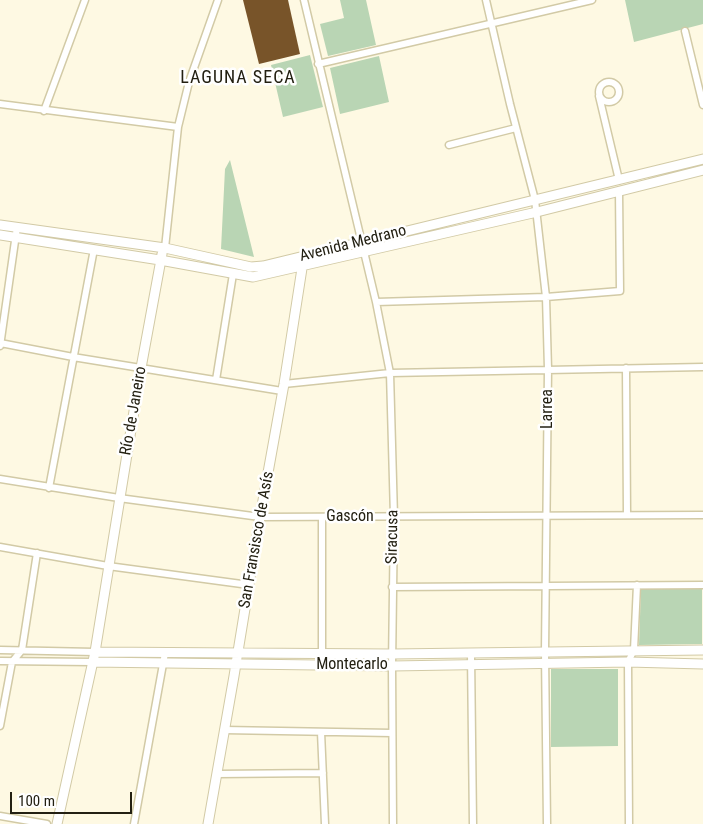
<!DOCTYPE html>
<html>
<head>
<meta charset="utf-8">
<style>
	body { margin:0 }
	#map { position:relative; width:703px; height:824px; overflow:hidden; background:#fef9e3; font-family:"Roboto Condensed",sans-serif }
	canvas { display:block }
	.scale { position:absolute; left:10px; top:792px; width:122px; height:22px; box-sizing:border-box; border:2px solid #232012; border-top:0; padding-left:6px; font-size:15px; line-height:18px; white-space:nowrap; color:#232012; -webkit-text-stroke:4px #fff; paint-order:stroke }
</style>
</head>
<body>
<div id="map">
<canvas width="703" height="824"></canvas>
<div class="scale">100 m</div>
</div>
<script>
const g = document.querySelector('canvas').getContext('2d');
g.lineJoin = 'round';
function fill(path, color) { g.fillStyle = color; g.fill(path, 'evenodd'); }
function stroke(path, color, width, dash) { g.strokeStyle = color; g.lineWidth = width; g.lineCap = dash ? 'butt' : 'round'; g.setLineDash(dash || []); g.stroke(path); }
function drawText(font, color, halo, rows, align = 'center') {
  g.font = font + ' "Roboto Condensed",sans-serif'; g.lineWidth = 5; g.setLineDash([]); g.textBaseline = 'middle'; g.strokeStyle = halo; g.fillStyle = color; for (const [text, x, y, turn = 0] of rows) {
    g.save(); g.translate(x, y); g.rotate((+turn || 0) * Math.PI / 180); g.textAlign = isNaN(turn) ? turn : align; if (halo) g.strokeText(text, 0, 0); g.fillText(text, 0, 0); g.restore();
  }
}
fill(new Path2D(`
	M340,0H366L376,45L328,56L320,24L344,18Z
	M625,0H703V24L634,42Z
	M310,55L323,107L283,117L271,65Z
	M379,56L389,102L340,114L330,68Z
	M230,160L254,257L221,249L225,169Z
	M641,588L702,589V644L639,645Z
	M551,669H618V746L551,747Z`), '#b9d5b4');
fill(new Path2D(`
	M243,0H288L300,54L259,64Z`), '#785429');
const street = new Path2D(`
	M304,0L376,302L390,373L394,517L392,666L393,824
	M486,0L510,104L535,200L546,297L548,369L545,652L547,824
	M685,31L703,105
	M318,64L592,0
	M599 92a10 10 0 1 1 20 0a10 10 0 1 1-20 0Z
	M599,96L619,180
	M0,104L178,127
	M44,111L85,0
	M449,145L516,128
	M165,248L178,127L189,82L218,0
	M376,302L546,297L620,291L619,191
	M0,343L73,357L282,391
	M0,346L17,227
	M626,368L627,515
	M216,380L233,274
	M284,384L390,373L703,367
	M0,479L119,498L260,517L703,515
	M49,488L94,249
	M0,547L108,566L249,585
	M392,587L703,585
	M0,650L95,652
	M322,654V517
	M471,654L473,824
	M0,661L92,662
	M0,726L12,662L22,650L37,553
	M224,730L392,733
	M321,732L325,824
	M217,774L323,773
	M0,816L47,824
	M134,824L165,653
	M629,824L628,662L634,650L637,585`);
const secondary = new Path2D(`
	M0,225L165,248L251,267L263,266L703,159
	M0,235L160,260L253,277L537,212L703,170
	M95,652L392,654L703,650
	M92,662L392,666L628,662L703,664
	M57,824L95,652L141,368L162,254
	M208,824L234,676L260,517L284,384L303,262`);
stroke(street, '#d2caa6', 9);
stroke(secondary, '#d2caa6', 11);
stroke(street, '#fff', 6);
stroke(secondary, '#fff', 9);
drawText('16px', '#232012', '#fff', [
	["Avenida Medrano",353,244,-14],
	["Larrea",548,409,-90],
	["Río de Janeiro",134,411,-80],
	["Gascón",350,517],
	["Siracusa",393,537,-89],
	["San Fransisco de Asís",257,540,-80],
	["Montecarlo",352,665]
]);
g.letterSpacing = '1px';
drawText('18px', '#232012', '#fff', [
	["LAGUNA SECA",238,78]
]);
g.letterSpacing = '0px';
</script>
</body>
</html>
